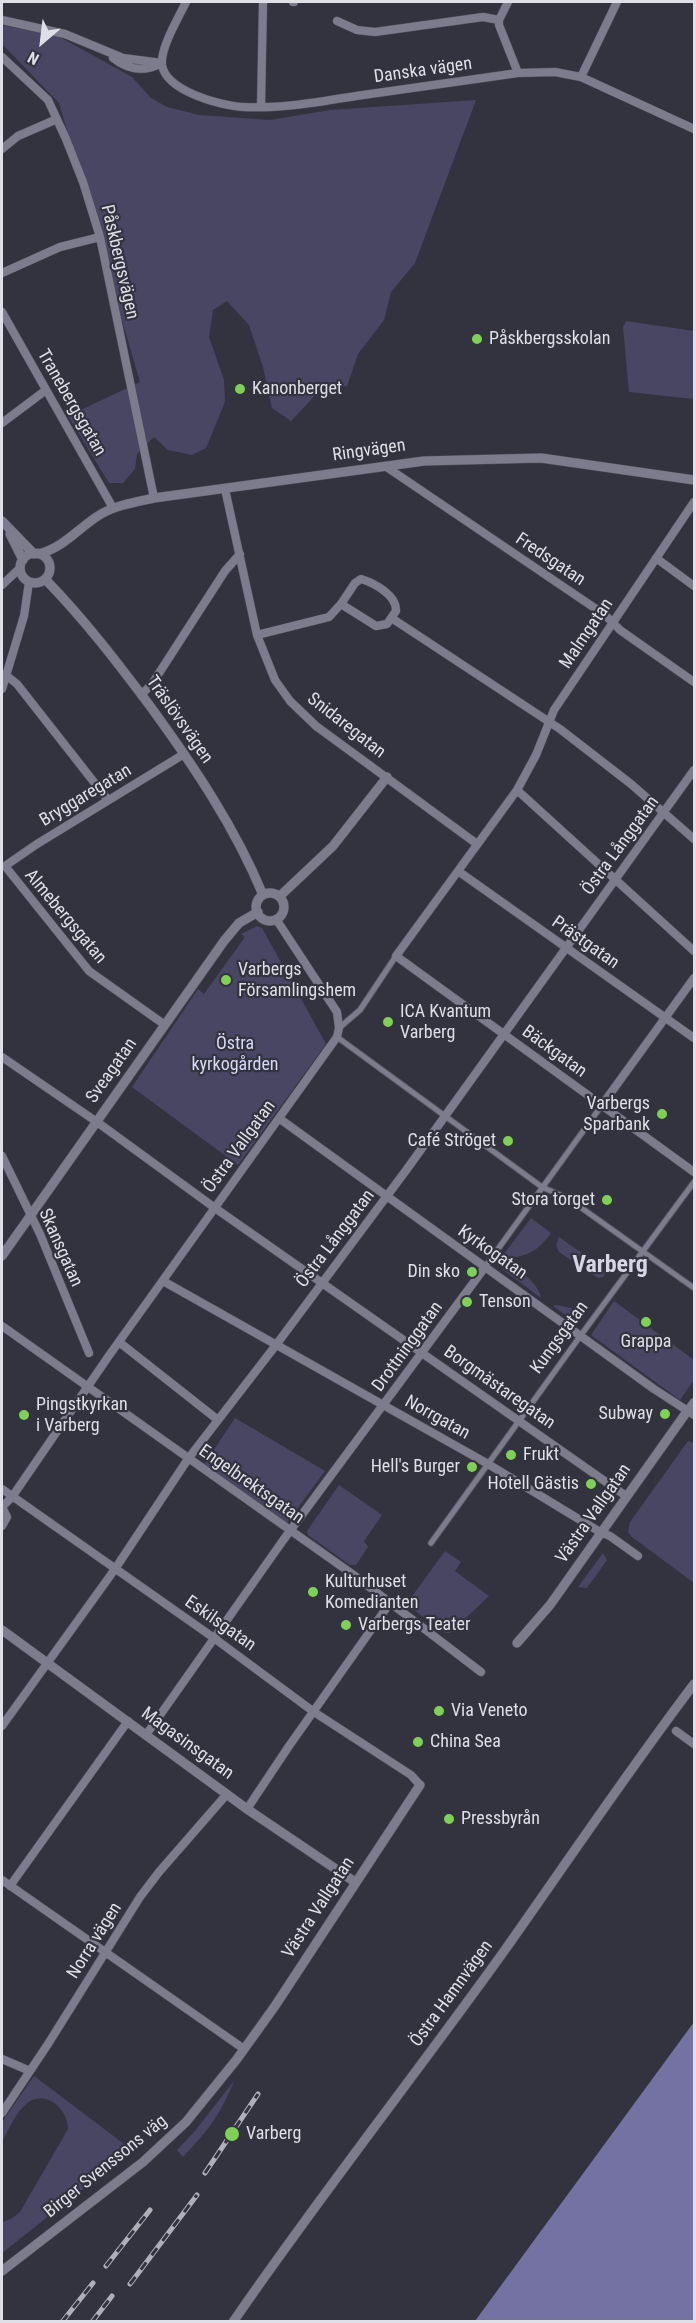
<!DOCTYPE html>
<html>
<head>
<meta charset="utf-8">
<style>
	body { margin:0 }
	#map { position:relative; width:696px; height:2323px; overflow:hidden; background:#333340; font-family:"Roboto Condensed",sans-serif }
	canvas { display:block }
	.frame { position:absolute; inset:0; border:3px solid #dfdfe7; pointer-events:none }
	.north { position:absolute; left:12px; top:12px; width:60px; height:60px; -webkit-text-stroke:4px #333340; paint-order:stroke; rotate:208deg; font-size:16px; font-weight:700; line-height:24px; text-align:center; color:#dfdfe7 }
	.north::after { content:''; display:block; margin:auto; width:21px; height:27px; background:#dfdfe7; clip-path:polygon(50% 0,100% 100%,50% 72%,0 100%) }
</style>
</head>
<body>
<div id="map">
<canvas width="696" height="2323"></canvas>
<div class="frame"></div>
<div class="north">N</div>
</div>
<script>
const g = document.querySelector('canvas').getContext('2d');
g.lineJoin = 'round';
function fill(path, color) { g.fillStyle = color; g.fill(path, 'evenodd'); }
function stroke(path, color, width, dash) { g.strokeStyle = color; g.lineWidth = width; g.lineCap = dash ? 'butt' : 'round'; g.setLineDash(dash || []); g.stroke(path); }
function drawText(font, color, halo, rows, align = 'center') {
  g.font = font + ' "Roboto Condensed",sans-serif'; g.lineWidth = 4.5; g.setLineDash([]); g.textBaseline = 'middle'; g.strokeStyle = halo; g.fillStyle = color; for (const [text, x, y, turn = 0] of rows) {
    g.save(); g.translate(x, y); g.rotate((+turn || 0) * Math.PI / 180); g.textAlign = isNaN(turn) ? turn : align; if (halo) g.strokeText(text, 0, 0); g.fillText(text, 0, 0); g.restore();
  }
}
fill(new Path2D(`
	M2,25L58,36L132,77L151,98L167,107L199,115L270,120L330,110L476,100L415,263L391,292L384,320L358,354L347,386L322,388L291,421L272,408L263,367L249,325L227,301L213,310L209,337L224,380L225,402L206,448L192,455L168,450L154,437L137,454L135,469L123,483H109L68,416L140,382L59,103L2,44Z
	M626,321L694,331V399L629,392L623,327Z
	M257,926L262,928L326,1044L238,1165L132,1087L198,989L204,994L245,937L241,934Z
	M531,1218L551,1233C538,1252 525,1258 501,1258Z
	M559,1237L607,1271L603,1277L598,1278L559,1252L556,1245Z
	M505,1266C518,1266 539,1284 541,1298L502,1269Z
	M614,1301L694,1360V1380L680,1400L591,1335Z
	M556,1305L581,1310L574,1321L553,1306Z
	M235,1418L325,1471L286,1524L203,1466Z
	M688,1441L694,1443V1583L632,1537L628,1532L630,1522Z
	M339,1485L382,1515L364,1541L368,1547L356,1565H350L308,1535L307,1531Z
	M445,1551L461,1562L455,1571L489,1596L450,1633H445L410,1607V1599Z
	M603,1553L607,1560L587,1588L578,1587Z
	M34,2076L132,2150L2,2253V2222L11,2219L20,2212L68,2129C68,2108 44,2087 25,2105C15,2114 8,2131 2,2142V2122Z
	M234,2081C219,2117 210,2128 183,2157L177,2150L194,2132Z`), '#484662');
fill(new Path2D(`
	M694,2022V2321H475Z`), '#7472a2');
const pedestrian = new Path2D(`
	M339,1028L360,1010L396,956
	M337,1037L542,1187L569,1199L694,1288
	M485,1267L602,1105
	M431,1543L581,1335L694,1182`);
const minor = new Path2D(`
	M186,2C179,17 160,48 162,65C166,91 221,106 243,107C281,109 319,102 356,96C410,88 464,81 518,73L555,72L581,77L694,129
	M293,2H294
	M508,2L499,20V25L518,73
	M2,20L65,34L123,58L162,63
	M337,21L357,30L375,32L483,17L499,20
	M2,57L48,100L66,139L83,182L100,237L154,498
	M113,58C128,70 145,72 162,63
	M581,77L617,2
	M261,107L263,2
	M2,149L18,136L57,119
	M2,273L60,247L100,237
	M2,312L113,508
	M2,423L46,390
	M385,466L605,615L620,630L694,682
	M225,489L257,635L275,680L290,701L316,726L477,844
	M694,502L554,710L536,755L517,790L396,956L694,1172
	M656,558L694,586
	M361,579C374,583 397,595 396,611L387,624L376,626L341,604L355,583Z
	M2,585L20,568
	M393,619L560,729L631,784L694,839
	M257,635L329,617L341,604
	M7,676L17,684L108,800
	M2,689L24,616L29,582
	M141,695L152,684L225,571L240,554
	M517,790L694,951
	M458,871L694,1038
	M165,1025L89,971L5,866L37,844L184,754
	M2,1057L97,1122L215,1208L626,1496
	M602,1105L694,978
	M280,1119L654,1389L694,1415
	M2,1156L40,1234L89,1353
	M163,1281L488,1464L600,1532L610,1536L638,1556
	M2,1326L355,1576L481,1672
	M119,1342L218,1420
	M688,1410L694,1402
	M2,1489L214,1638L314,1712L411,1775L420,1785
	M2,1526L7,1517L2,1507L12,1497L108,1357L337,1037L339,1028L337,1012L276,919
	M2,1726L115,1569L188,1459L276,1345L407,1169L694,770
	M676,1731L694,1744
	M146,1735L284,1539L485,1267
	M247,1809L289,1746L390,1603
	M2,1880L244,2049
	M10,1886L128,1721
	M2,2059L30,2071
	M2,2113L48,2044L140,1897L159,1872L227,1794`);
const tertiary = new Path2D(`
	M2,521L34,554
	M10,534L23,560
	M20 568a15 15 0 1 1 30 0a15 15 0 1 1-30 0Z
	M38,554C64,548 79,527 101,514C117,505 136,502 154,498L424,461L541,458L694,480
	M45,579C84,619 117,662 150,706C193,765 235,827 263,895
	M256 907a14 14 0 1 1 28 0a14 14 0 1 1-28 0Z
	M280,896L333,846L387,777
	M2,1256L224,941L239,923L258,912
	M2,1630L247,1809L355,1882
	M517,1643L550,1605L688,1410
	M2,2271L143,2162L186,2122L237,2059L275,2006L420,1785
	M233,2322C321,2194 417,2073 507,1947C569,1859 629,1770 694,1684`);
stroke(pedestrian, '#52515c', 7);
stroke(minor, '#52515c', 9);
stroke(tertiary, '#52515c', 10);
stroke(pedestrian, '#7d7c8c', 5);
stroke(minor, '#7d7c8c', 8);
stroke(tertiary, '#7d7c8c', 9);
const rail = new Path2D(`
	M205,2173L258,2094
	M106,2266L150,2210
	M130,2284L197,2195
	M62,2322L93,2283
	M92,2322L112,2296`);
stroke(rail, '#afafb9', 5);
stroke(rail, '#333340', 3, [9]);
for (const [x, y, r, color] of [
	[477,339,6,"#7ed153"],
	[240,389,6,"#7ed153"],
	[226,980,6,"#7ed153"],
	[388,1022,6,"#7ed153"],
	[662,1114,6,"#7ed153"],
	[508,1141,6,"#7ed153"],
	[607,1200,6,"#7ed153"],
	[472,1272,6,"#7ed153"],
	[467,1302,6,"#7ed153"],
	[646,1322,6,"#7ed153"],
	[665,1414,6,"#7ed153"],
	[24,1415,6,"#7ed153"],
	[511,1455,6,"#7ed153"],
	[472,1467,6,"#7ed153"],
	[591,1484,6,"#7ed153"],
	[313,1592,6,"#7ed153"],
	[346,1625,6,"#7ed153"],
	[439,1711,6,"#7ed153"],
	[418,1742,6,"#7ed153"],
	[449,1819,6,"#7ed153"],
	[232,2134,8,"#7ed153"]
]) { const dot = new Path2D(); dot.arc(x, y, r, 0, 2 * Math.PI); g.fillStyle = color; g.fill(dot); stroke(dot, '#333340', 2); }
drawText('18px', '#dfdfe7', '#333340', [
	["Danska vägen",423,71,-8],
	["Påskbergsvägen",119,262,77],
	["Tranebergsgatan",71,403,60],
	["Ringvägen",369,451,-8],
	["Fredsgatan",550,560,34],
	["Malmgatan",587,634,-56],
	["Träslövsvägen",179,720,55],
	["Snidaregatan",346,726,38],
	["Bryggaregatan",86,796,-31],
	["Östra Långgatan",621,846,-54],
	["Almebergsgatan",65,917,50],
	["Prästgatan",585,943,35],
	["Bäckgatan",554,1052,36],
	["Sveagatan",112,1071,-55],
	["Östra Vallgatan",240,1147,-54],
	["Östra Långgatan",336,1239,-53],
	["Skansgatan",60,1248,66],
	["Kyrkogatan",492,1253,35],
	["Kungsgatan",560,1338,-54],
	["Drottninggatan",408,1347,-54],
	["Borgmästaregatan",499,1388,35],
	["Norrgatan",437,1418,29],
	["Engelbrektsgatan",251,1485,35],
	["Västra Vallgatan",594,1514,-55],
	["Eskilsgatan",220,1624,35],
	["Magasinsgatan",187,1744,36],
	["Västra Vallgatan",319,1908,-57],
	["Norra vägen",95,1941,-58],
	["Östra Hamnvägen",452,1994,-54],
	["Birger Svenssons väg",106,2167,-39]
]);
drawText('18px', '#dfdfe7', '#333340', [
	["Påskbergsskolan",489,339],
	["Kanonberget",252,389],
	["Varbergs",238,970],
	["Församlingshem",238,991],
	["ICA Kvantum",400,1012],
	["Varberg",400,1033],
	["Varbergs",650,1104,"right"],
	["Sparbank",650,1125,"right"],
	["Café Ströget",496,1141,"right"],
	["Stora torget",595,1200,"right"],
	["Din sko",460,1272,"right"],
	["Tenson",479,1302],
	["Grappa",646,1342,"center"],
	["Pingstkyrkan",36,1405],
	["i Varberg",36,1426],
	["Subway",653,1414,"right"],
	["Frukt",523,1455],
	["Hell's Burger",460,1467,"right"],
	["Hotell Gästis",579,1484,"right"],
	["Kulturhuset",325,1582],
	["Komedianten",325,1603],
	["Varbergs Teater",358,1625],
	["Via Veneto",451,1711],
	["China Sea",430,1742],
	["Pressbyrån",461,1819],
	["Varberg",246,2134]
], 'left');
drawText('18px', '#d9d8f6', '#333340', [
	["Östra",235,1044],
	["kyrkogården",235,1065]
]);
drawText('bold 24px', '#d6d6e6', '#333340', [
	["Varberg",610,1266]
]);
</script>
</body>
</html>
